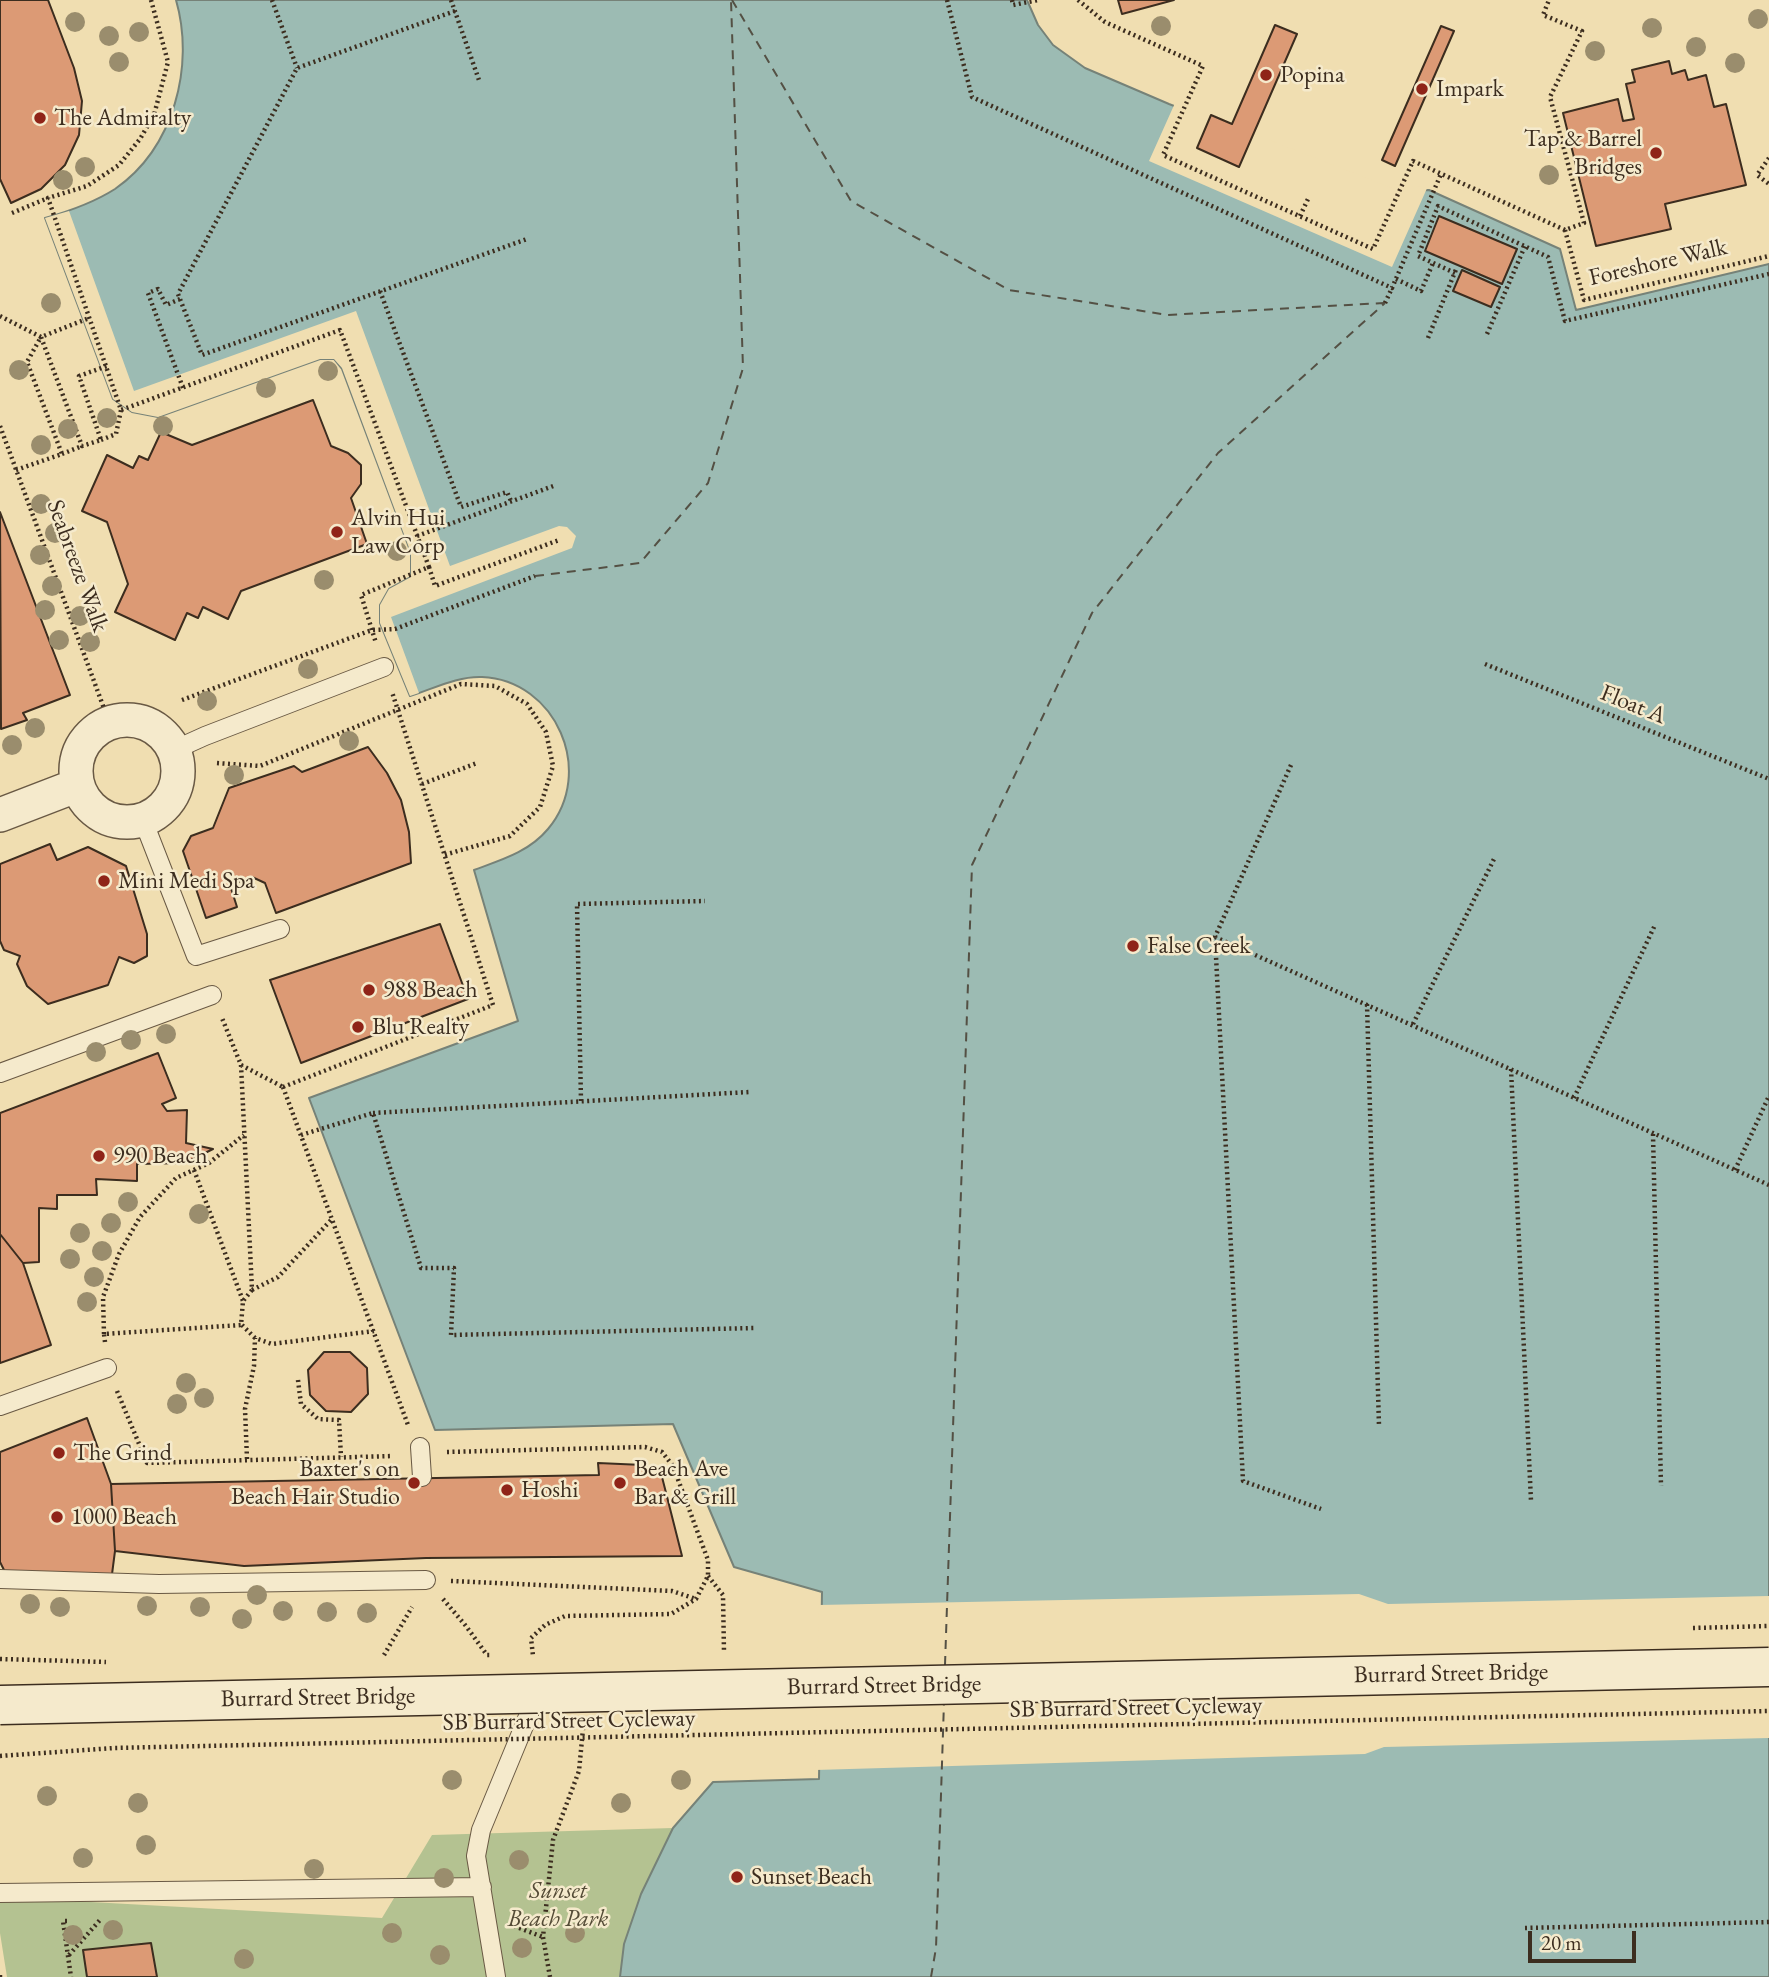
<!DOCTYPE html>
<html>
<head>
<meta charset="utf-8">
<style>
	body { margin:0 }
	#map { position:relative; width:1769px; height:1977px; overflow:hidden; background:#f0deb1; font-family:"EB Garamond",serif }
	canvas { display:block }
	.scale { position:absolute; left:1528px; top:1931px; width:108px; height:32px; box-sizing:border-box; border:4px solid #3c2d1f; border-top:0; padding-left:9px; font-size:21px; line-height:24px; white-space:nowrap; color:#3c2d1f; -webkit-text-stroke:5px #f5eacc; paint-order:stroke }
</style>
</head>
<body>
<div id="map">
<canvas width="1769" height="1977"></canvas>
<div class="scale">20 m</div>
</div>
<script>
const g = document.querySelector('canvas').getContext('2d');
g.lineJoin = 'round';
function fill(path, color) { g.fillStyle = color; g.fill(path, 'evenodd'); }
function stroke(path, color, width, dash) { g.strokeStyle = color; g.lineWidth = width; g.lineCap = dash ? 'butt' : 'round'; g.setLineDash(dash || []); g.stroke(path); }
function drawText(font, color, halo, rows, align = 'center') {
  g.font = font + ' "EB Garamond",serif'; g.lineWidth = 5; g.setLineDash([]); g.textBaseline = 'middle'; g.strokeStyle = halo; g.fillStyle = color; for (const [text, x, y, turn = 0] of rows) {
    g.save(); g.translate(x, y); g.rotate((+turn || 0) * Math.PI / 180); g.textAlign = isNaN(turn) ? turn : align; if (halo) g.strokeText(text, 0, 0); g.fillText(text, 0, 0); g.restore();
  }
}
fill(new Path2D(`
	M673,1828C648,1880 627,1920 620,1977H7L0,1933V1897L382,1918L432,1835Z`), '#b4c291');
const water = new Path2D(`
	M176,0H1027L1038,25L1053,45L1085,68L1169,104L1391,191L1429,190L1560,249L1576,310L1769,264V1977H620L624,1944L641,1894L673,1828L713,1782L819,1779L822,1592L734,1567L673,1424L435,1430L309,1098L518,1021L474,870C501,860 529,852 548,829C596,772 556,680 482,677C457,676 433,689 410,696L380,623V605L389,589L411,577V553L342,369L334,359H320L158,417L132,412L113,399L45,218C70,211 93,203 115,189C174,148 195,66 176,0Z`);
fill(water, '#9cbbb3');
stroke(water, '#768278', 2);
fill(new Path2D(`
	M1175,103L1392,188L1428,186L1392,267L1149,161Z
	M69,211L134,391L356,311L450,566L559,526L567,527L576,536L572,548L391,617L419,693L410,696L380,623V605L389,589L411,577V553L342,368L334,359H320L158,417L132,412L113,399L45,218Z
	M1359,1594L1388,1604L1769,1596V1738L1384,1747L1365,1754L815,1770L819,1605Z`), '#f0deb1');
stroke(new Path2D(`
	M732,0L851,201L1009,290L1168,315L1384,303
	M535,576L640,563L708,483L743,368L731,0
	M945,1665L972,865L1092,613L1218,453L1385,303
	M931,1977L936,1948L944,1702`), '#545044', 2, [9, 7]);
const building = new Path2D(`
	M0,0H48L74,68L82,101L79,135L65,165L41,189L11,203L0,179Z
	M1118,0H1174L1122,14Z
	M1275,25L1297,34L1239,167L1197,148L1211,115L1232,124Z
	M1441,26L1454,31L1395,166L1382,160Z
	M1669,61L1672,74L1685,70L1688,80L1706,75L1714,107L1726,104L1746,185L1665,204L1671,229L1596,246L1563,113L1618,99L1623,121L1634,119L1626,84L1635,82L1632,70Z
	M1439,216L1517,249L1502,284L1425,251Z
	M1462,270L1500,287L1491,307L1453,291Z
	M313,400L331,446L348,453L361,465V484L351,498L367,544L241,591L228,619L203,607L198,618L187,613L175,640L115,612L128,584L107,522L82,511L107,455L133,468L139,456L148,460L161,432L192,445Z
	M0,512L70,695L23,713L27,720L1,729Z
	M368,747L387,773L401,800L409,832L411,863L276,913L265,883L252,877L230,885L237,907L206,918L183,851L191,836L213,828L229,788L294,766L302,772Z
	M50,844L57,860L88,847L126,866L147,934V956L134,963L119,957L108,985L48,1004L27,986L17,964L20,956L4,950L0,941V864Z
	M440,924L468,999L301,1063L270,980Z
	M158,1053L176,1098L162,1104L167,1111L187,1110L186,1143L213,1149L185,1163L137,1164V1181L96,1179L97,1195H57V1209L39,1208V1262L23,1263L0,1234V1113Z
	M0,1234L23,1263L51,1345L0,1363Z
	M324,1352H350L367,1368L368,1394L351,1412L326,1411L310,1395L308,1370Z
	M87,1418L111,1484L115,1551L111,1582L5,1572L0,1562V1452Z
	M598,1463L643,1465L661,1473L682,1556L426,1558L244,1566L115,1551L111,1484L599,1475Z
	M151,1943L157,1977H87L83,1950Z`);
fill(building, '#dc9a75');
stroke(building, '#3c2d1f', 2);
const lane = new Path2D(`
	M174,750L205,736L384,667
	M143,820L196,956L280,929
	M0,1073L212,995
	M0,1406L107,1368
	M420,1447L422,1477
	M0,1579L159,1584L426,1580
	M0,1893L482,1887
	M496,1977L476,1856L481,1830L536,1697H541`);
const street = new Path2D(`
	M76 771a51 51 0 1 1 102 0a51 51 0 1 1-102 0Z
	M0,815L78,785`);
stroke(lane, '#695944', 20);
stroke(street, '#695944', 36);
stroke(new Path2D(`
	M151,0L168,62L154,115L140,139L119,165L87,186L48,198L121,410L340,330L429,567L361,595L376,643
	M272,0L297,68
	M451,0L480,83
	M947,0L972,97L1392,288L1441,174
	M1012,0L1013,5L1038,0
	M1078,0L1105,22L1203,66L1163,155L1373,249L1413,161L1565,230L1584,223L1550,97L1582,31L1543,15L1549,0
	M455,11L297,68L178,294L202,355L527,239
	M1769,158L1757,175L1769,184
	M12,213L48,198
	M1300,216L1308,199
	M1565,230L1584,300L1769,256
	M1455,273L1418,256L1438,206L1548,257L1565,321L1769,274
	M1396,279L1421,291L1433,263
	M380,291L461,507L507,492L511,501
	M180,299L166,305L158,289L148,293L183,388
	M1385,303L1392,288
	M0,316L41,337L89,318
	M1487,334L1525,246
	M1428,338L1457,267
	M0,426L109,722
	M101,440L116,434L121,410
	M62,454L82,446
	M16,470L62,454L27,362L41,337L82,446L101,440L79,376L107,366
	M417,536L556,485
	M429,567L435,586L559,540
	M1485,664L1769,779
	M182,700L372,630L395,629L535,576
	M217,763L260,766L461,684L495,686L527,704L546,732L553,766L540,807L510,836L444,855
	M1291,765L1215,937L1243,1481L1321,1509
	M422,784L477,763
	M1215,937L1769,1185
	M1367,1004L1379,1426
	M1413,1024L1494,859
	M241,1065L283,1087
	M1511,1069L1531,1501
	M283,1087L493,1005L392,692
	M283,1087L408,1425
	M1574,1098L1655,925
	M581,1101L577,904L705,901
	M373,1113L749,1092
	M1653,1134L1661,1486
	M301,1135L373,1113L421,1268H454L451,1335L755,1328
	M194,1170L243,1301
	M1735,1170L1769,1096
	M252,1290L278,1277L332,1219
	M242,1325L255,1338L272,1344L374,1331
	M104,1334L103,1297L119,1254L140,1217L176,1178L209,1163L244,1135
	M105,1342L104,1334L241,1325L243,1301L252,1290L241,1065L222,1018
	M298,1380L301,1404L318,1419L339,1420L341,1457
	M117,1391L147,1463L393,1456
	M447,1452L645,1447L662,1452L673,1466L708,1560V1576L696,1599L671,1614L565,1616L545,1625L531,1638L533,1656
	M247,1459L245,1409L254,1366L255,1338
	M708,1576L723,1595L724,1652
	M451,1581L672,1591L696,1599
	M443,1599L466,1626L487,1655H491
	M384,1655L412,1607
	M67,1921H63L71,1977
	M514,1926L543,1937
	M1525,1928L1769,1922
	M69,1955L100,1920
	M0,1975V1977
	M550,1977L543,1937L553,1840L579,1771L583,1729`), '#3c2d1f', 4.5, [2, 3.5]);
stroke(lane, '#f5eacc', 18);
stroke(street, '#f5eacc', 33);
const secondaryBridge = new Path2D(`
	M0,1705L1769,1667`);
stroke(secondaryBridge, '#3c2d1f', 41, []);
stroke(new Path2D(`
	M1693,1628L1769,1626
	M0,1659L106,1662
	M0,1756L114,1748L1769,1711`), '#3c2d1f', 4.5, [2, 3.5]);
stroke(secondaryBridge, '#f5eacc', 38);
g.fillStyle = '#9a8d6d';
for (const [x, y] of [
	[1758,19],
	[75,22],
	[1161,26],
	[1652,28],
	[139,32],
	[109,36],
	[1696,47],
	[1595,51],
	[119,62],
	[1735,63],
	[85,167],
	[1549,175],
	[63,180],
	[51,303],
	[19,370],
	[328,371],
	[266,388],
	[107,418],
	[163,426],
	[68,429],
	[41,445],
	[41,504],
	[55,533],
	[397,551],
	[40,555],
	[324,580],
	[52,586],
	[45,610],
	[80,616],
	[59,640],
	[90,642],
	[308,669],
	[207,701],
	[35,728],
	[349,741],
	[12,745],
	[234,775],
	[166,1034],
	[131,1040],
	[96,1052],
	[128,1202],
	[199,1214],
	[111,1223],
	[80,1233],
	[102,1251],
	[70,1259],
	[94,1277],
	[87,1302],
	[186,1383],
	[204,1398],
	[177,1404],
	[257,1595],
	[30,1604],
	[147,1606],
	[60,1607],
	[200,1607],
	[283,1611],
	[327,1612],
	[367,1613],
	[242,1619],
	[452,1780],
	[681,1780],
	[47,1796],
	[138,1803],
	[621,1803],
	[146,1845],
	[83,1858],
	[519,1860],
	[314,1869],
	[444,1878],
	[113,1930],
	[392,1933],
	[575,1933],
	[73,1935],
	[522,1948],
	[440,1955],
	[244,1959]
]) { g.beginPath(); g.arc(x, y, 10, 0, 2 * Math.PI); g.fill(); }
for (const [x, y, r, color] of [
	[1266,75,7,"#8f2418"],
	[1422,89,7,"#8f2418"],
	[40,118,7,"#8f2418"],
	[1656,153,7,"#8f2418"],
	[337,532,7,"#8f2418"],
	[104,881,7,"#8f2418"],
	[1133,946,7,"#8f2418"],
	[369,990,7,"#8f2418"],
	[358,1027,7,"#8f2418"],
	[99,1156,7,"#8f2418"],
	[59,1453,7,"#8f2418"],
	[414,1483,7,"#8f2418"],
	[620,1483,7,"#8f2418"],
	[507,1490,7,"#8f2418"],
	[57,1517,7,"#8f2418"],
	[737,1877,7,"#8f2418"]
]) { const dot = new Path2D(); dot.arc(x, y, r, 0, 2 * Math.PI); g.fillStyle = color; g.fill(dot); stroke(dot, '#f5eacc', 2.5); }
drawText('24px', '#3c2d1f', '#f5eacc', [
	["Popina",1280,75],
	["Impark",1436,89],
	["The Admiralty",54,118],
	["Tap & Barrel",1642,139,"right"],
	["Bridges",1642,167,"right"],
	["Alvin Hui",351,518],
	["Law Corp",351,546],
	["Mini Medi Spa",118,881],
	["False Creek",1147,946],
	["988 Beach",383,990],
	["Blu Realty",372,1027],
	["990 Beach",113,1156],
	["The Grind",73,1453],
	["Baxter's on",400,1469,"right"],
	["Beach Hair Studio",400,1497,"right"],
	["Beach Ave",634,1469],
	["Bar & Grill",634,1497],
	["Hoshi",521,1490],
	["1000 Beach",71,1517],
	["Sunset Beach",751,1877]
], 'left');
drawText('24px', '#3c2d1f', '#f5eacc', [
	["Foreshore Walk",1658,263,-13],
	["Seabreeze Walk",77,566,70],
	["Float A",1633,705,22],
	["Burrard Street Bridge",1451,1674,-1],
	["Burrard Street Bridge",884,1686,-1],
	["Burrard Street Bridge",318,1698,-1],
	["SB Burrard Street Cycleway",1136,1708,-1],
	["SB Burrard Street Cycleway",569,1721,-1]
]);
drawText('italic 24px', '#544b36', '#f5eacc', [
	["Sunset",558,1891],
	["Beach Park",558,1919]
]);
</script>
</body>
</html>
